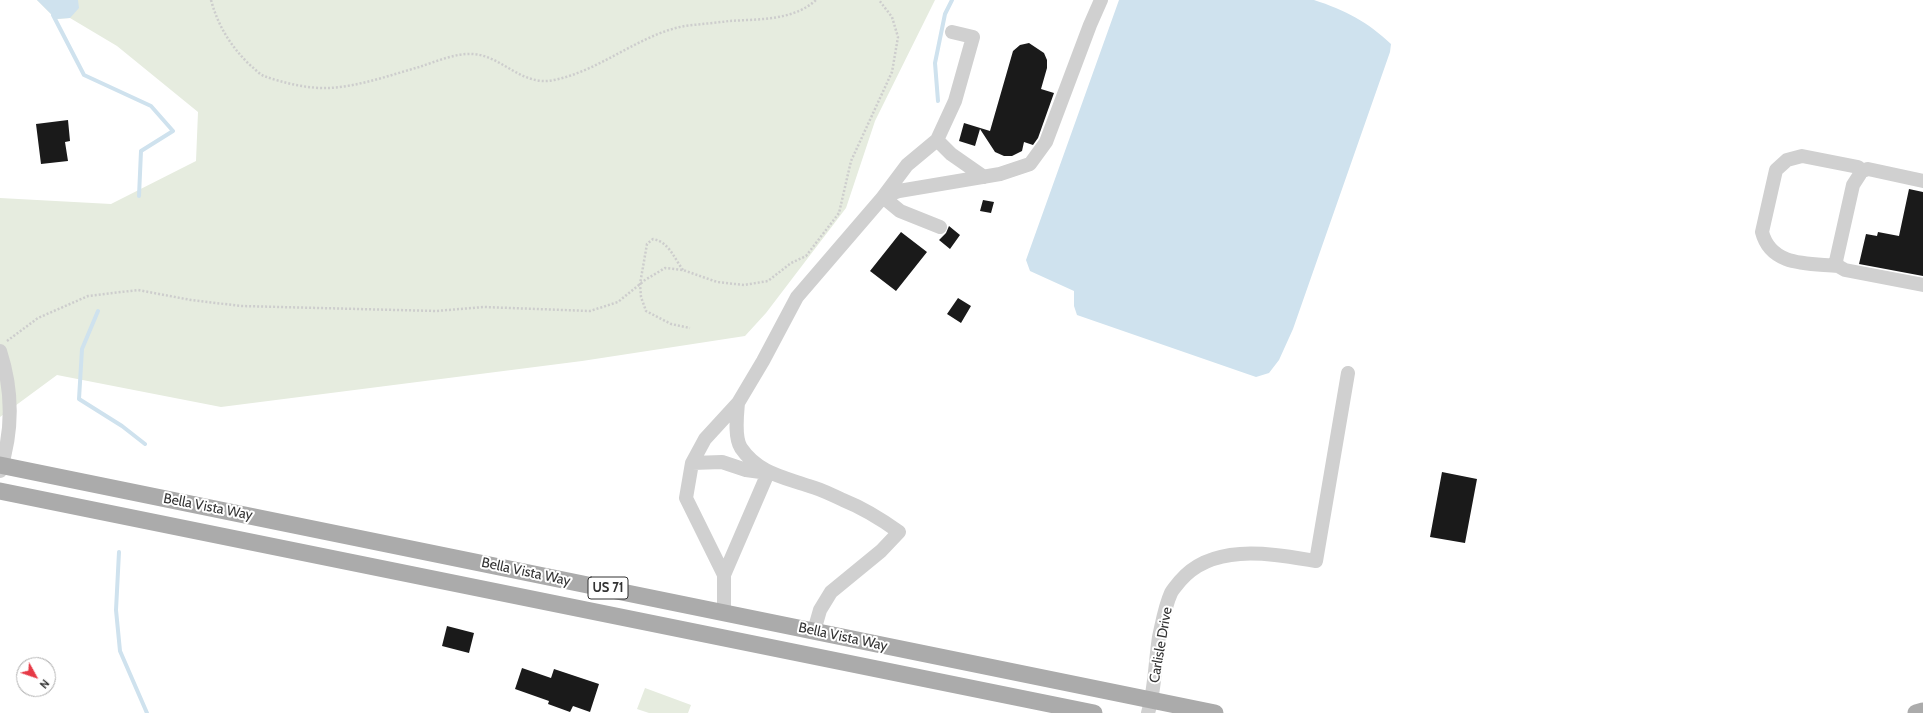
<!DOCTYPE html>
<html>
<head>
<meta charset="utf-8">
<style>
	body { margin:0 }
	#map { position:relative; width:1923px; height:713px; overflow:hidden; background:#fff; font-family:Cabin,sans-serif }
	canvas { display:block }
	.north { position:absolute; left:16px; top:657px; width:40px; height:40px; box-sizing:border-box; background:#fff; border:1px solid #adadad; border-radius:50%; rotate:130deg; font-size:11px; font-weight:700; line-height:16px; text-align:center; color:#333 }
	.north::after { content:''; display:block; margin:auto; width:14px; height:18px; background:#e63946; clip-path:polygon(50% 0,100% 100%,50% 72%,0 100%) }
</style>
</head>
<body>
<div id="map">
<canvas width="1923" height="713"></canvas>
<div class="north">N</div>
</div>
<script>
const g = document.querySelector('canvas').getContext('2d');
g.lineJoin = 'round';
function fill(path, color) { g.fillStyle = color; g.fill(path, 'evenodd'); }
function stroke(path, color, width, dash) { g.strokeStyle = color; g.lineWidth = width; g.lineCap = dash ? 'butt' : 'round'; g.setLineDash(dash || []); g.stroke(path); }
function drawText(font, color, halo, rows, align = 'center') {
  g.font = font + ' Cabin,sans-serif'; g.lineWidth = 4; g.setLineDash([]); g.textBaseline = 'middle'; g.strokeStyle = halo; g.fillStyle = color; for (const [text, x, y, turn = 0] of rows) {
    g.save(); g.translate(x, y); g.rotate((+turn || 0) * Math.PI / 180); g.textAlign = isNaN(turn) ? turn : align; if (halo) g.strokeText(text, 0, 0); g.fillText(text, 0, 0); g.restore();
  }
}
fill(new Path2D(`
	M37,0H935L875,121L846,208L766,313L745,336L582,361L221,407L57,375L0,417V198L111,204L196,161L198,112L117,46L70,18L56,19Z
	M645,688L691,705L688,713H649L637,709Z`), '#e6ecdf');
fill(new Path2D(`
	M37,0H78L79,8L70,18L56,19Z
	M1119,0H1314C1345,10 1368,22 1391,44L1390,52L1293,329L1279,360L1269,373L1256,377L1077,315L1074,306V291L1030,271L1026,260Z`), '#cfe2ee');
stroke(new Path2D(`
	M53,15L84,75L151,106L173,131L141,151L139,196
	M938,101L935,63L945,14L952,0
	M98,311L82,349L79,399L122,426L145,444
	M119,552L116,610L120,651L147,713`), '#cfe2ee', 4);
fill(new Path2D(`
	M1029,43L1044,53L1047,60V68L1041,89L1054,93L1038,138L1033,145L1024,142L1022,151L1012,156H1004L995,152L980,129L975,146L959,141L964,123L990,131L1013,51L1020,45Z
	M68,120L70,141L65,142L68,161L41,164L36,124Z
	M1909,189L1923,192V276L1859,264L1866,234L1877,236L1878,232L1899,236Z
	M983,200L994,202L991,213L980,211Z
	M949,226L960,235L950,249L939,240L946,233Z
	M901,232L927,252L896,291L870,271Z
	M958,298L971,306L961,323L947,314Z
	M1442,472L1477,479L1465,543L1430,537Z
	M447,626L474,633L469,653L442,646Z
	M522,668L551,678L554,669L599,684L590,712L573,706L570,712L548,704L549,701L515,689Z`), '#1a1a1a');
stroke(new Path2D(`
	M211,0C218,26 231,47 251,66C255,69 259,74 264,76C283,83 309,89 330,88C360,86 391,75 419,67C435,62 455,53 472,54C502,55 521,87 554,80C600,71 640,34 685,26C700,24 715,23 729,21C758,19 793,21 816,0
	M683,270C674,258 669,242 653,239L647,244L640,284L641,297L646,311L671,324L690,328
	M7,341L38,318L88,296L138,290L191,300L241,306L436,311L484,307L590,311L618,302L645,280L665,268L683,270L717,282L744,285L768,281L791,263L806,256L839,213L851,161L892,72L898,37L892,17L879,0`), '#cdcdcd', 2.5, [2, 2]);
stroke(new Path2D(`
	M937,140L951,154L984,177
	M1923,181L1868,169L1862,171L1853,185L1836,261L1838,266L1845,270L1923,285
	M940,227L900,211L883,197L907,165L937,140L955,101L973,37L952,32
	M1838,266C1809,263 1771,267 1762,232L1776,170L1787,160L1802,156L1858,167L1862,171
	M0,351C13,391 13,431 0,471
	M738,403C737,415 734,437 741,448C758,473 783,477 809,486C821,489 832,495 843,500C863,508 881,519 899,532L881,551L831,592L820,610L814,631
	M692,463L722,462L746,470L768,473L724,575
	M724,612V575L686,498L692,463L705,439L738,403L763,361L797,297L883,197L899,191L1000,174L1030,164L1046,142L1090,25L1101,0
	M1148,713C1155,689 1155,663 1159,637C1162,624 1165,606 1171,593C1173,589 1177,585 1180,581C1213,542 1272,554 1316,561L1348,373`), '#d0d0d0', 14);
stroke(new Path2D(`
	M0,465L1215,713
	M0,491L1094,713
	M1916,713L1923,711`), '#ababab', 17);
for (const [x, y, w] of [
	[608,588,40]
]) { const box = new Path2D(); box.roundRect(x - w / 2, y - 11, w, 22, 3); g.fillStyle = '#fff'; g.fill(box); stroke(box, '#333', 1); }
drawText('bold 13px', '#333', null, [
	["US 71",608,588]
]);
drawText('14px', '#333', '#fff', [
	["Bella Vista Way",208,507,11],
	["Bella Vista Way",526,572,12],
	["Bella Vista Way",843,637,12],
	["Carlisle Drive",1161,645,-80]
]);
</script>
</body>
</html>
